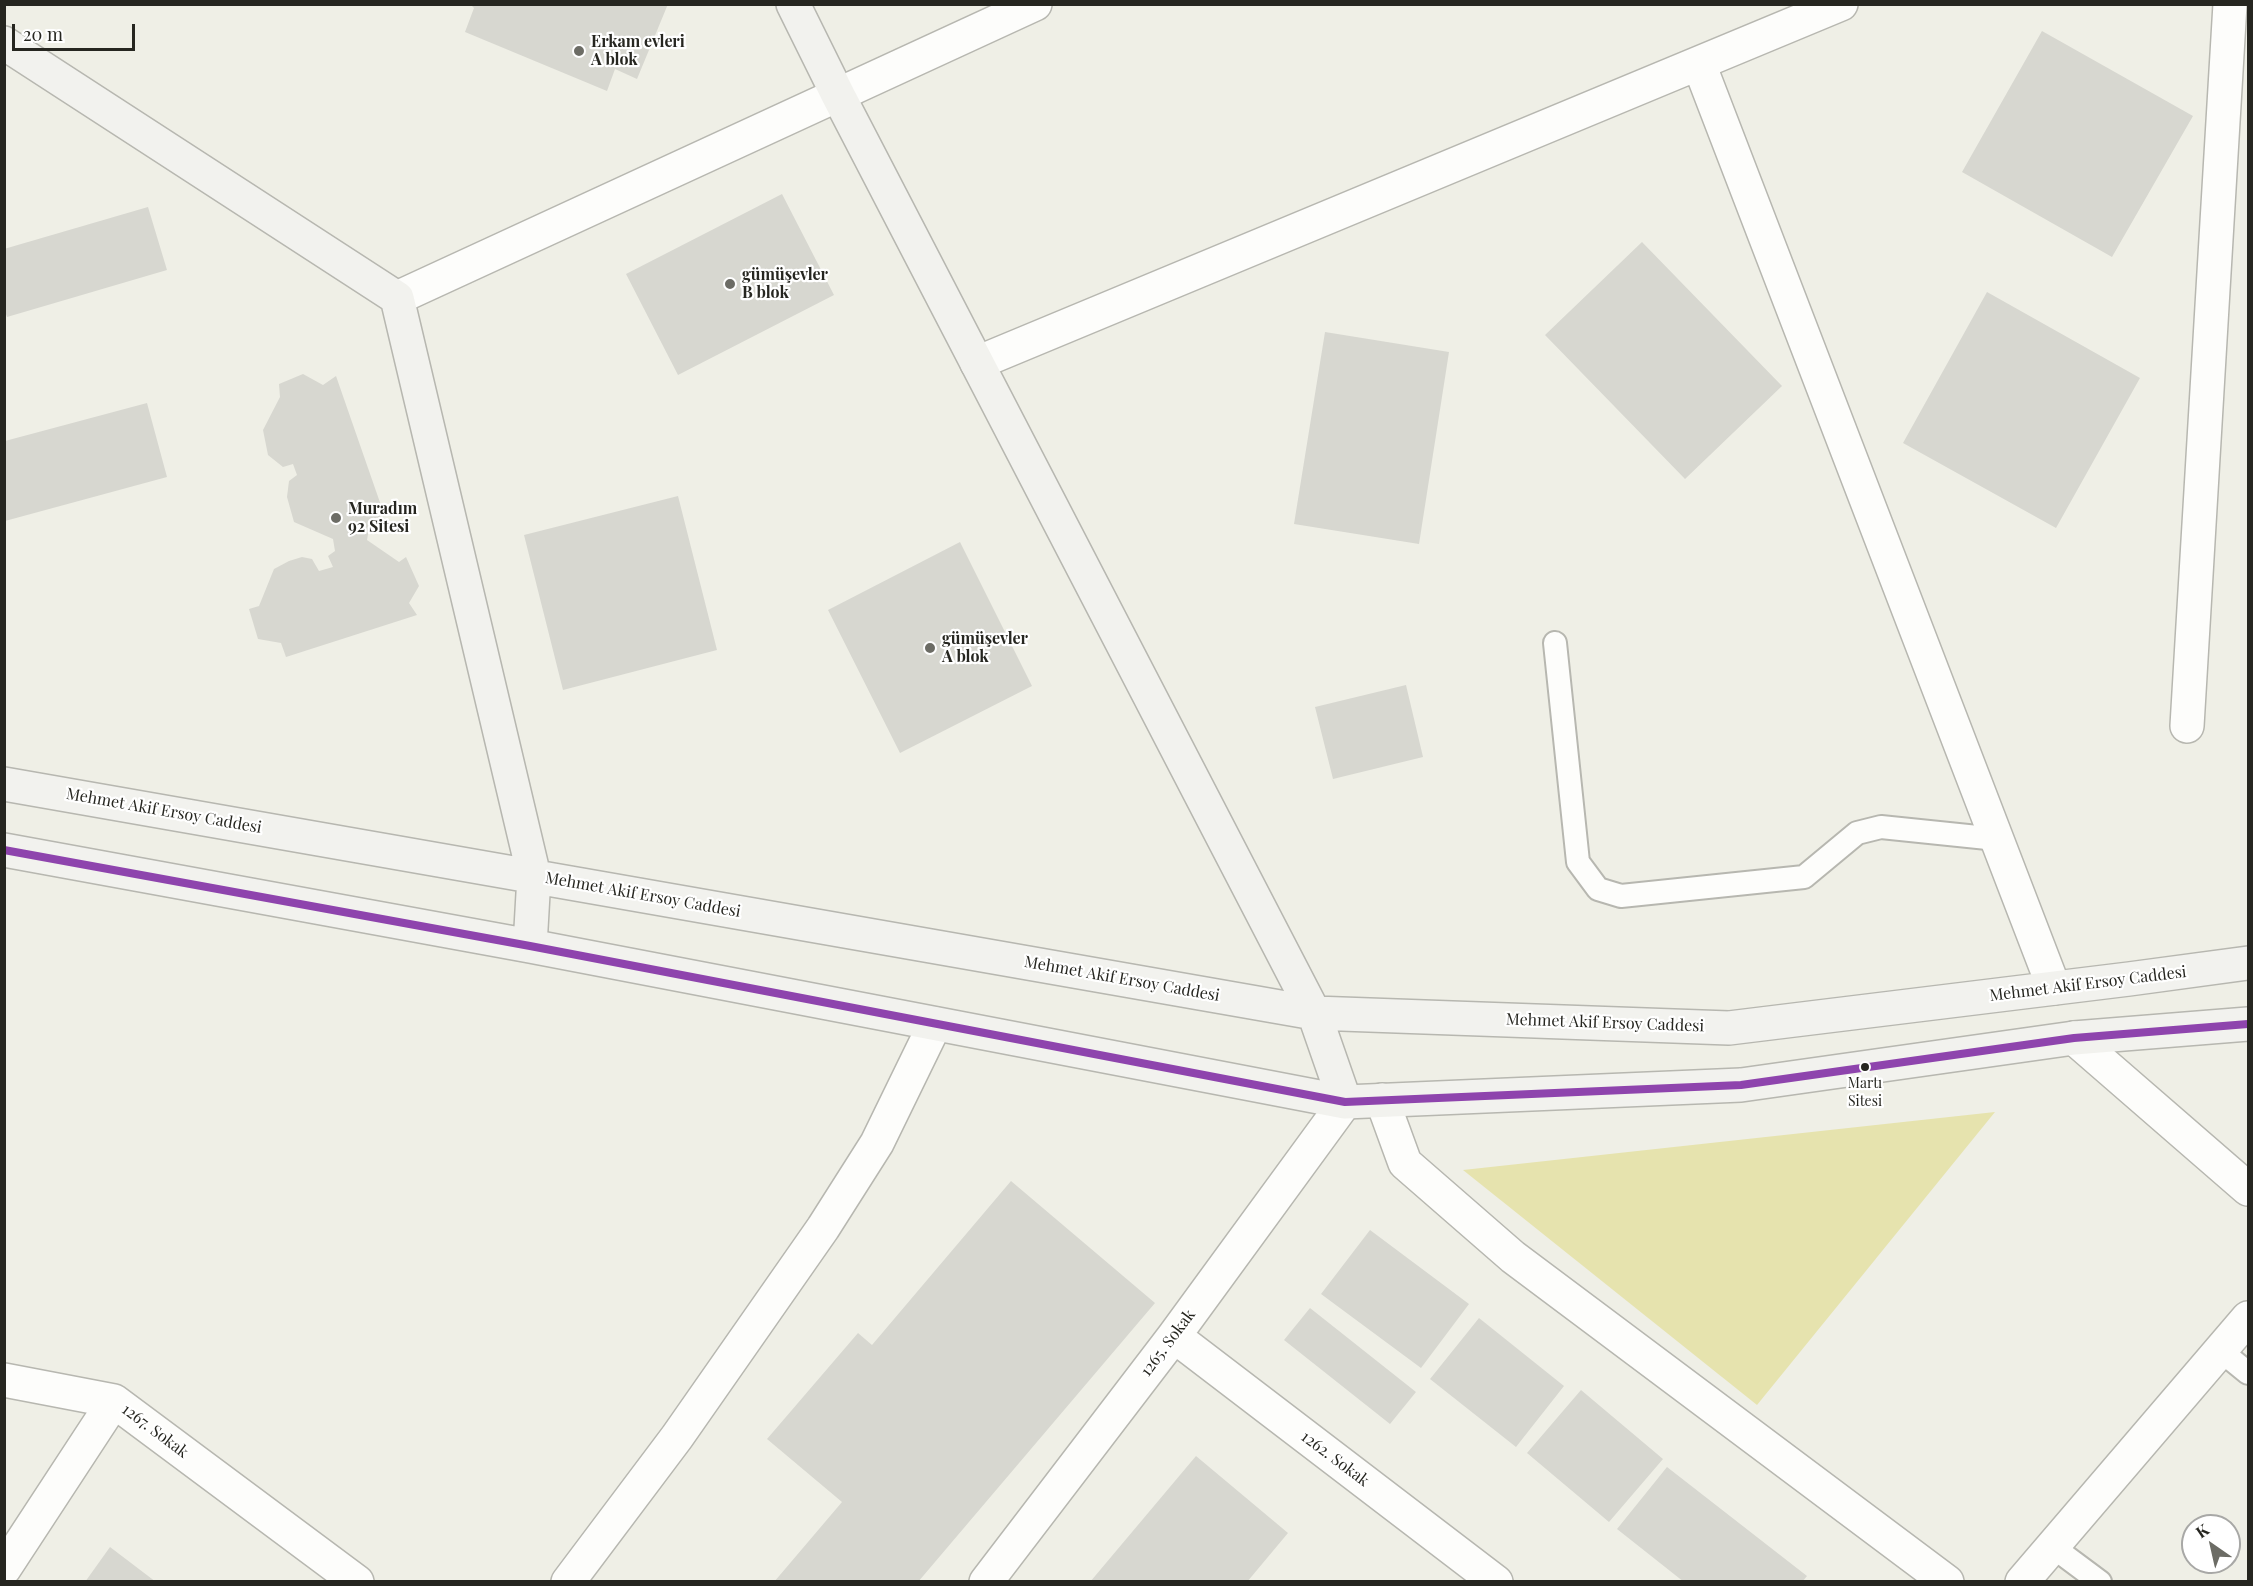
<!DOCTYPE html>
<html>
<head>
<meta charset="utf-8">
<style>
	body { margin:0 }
	#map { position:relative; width:2253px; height:1586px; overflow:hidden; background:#efefe6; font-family:"Playfair Display",serif }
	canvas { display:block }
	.frame { position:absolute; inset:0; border:6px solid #262620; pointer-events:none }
	.north { position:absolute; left:2181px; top:1514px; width:60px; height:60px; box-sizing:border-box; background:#fff; border:2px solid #a8a8a6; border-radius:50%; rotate:326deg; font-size:16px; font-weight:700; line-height:24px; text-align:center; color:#262620 }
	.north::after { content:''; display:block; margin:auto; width:21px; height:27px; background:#6c6c65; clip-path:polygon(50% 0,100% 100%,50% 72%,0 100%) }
	.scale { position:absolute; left:12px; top:24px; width:123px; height:27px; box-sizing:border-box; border:3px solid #262620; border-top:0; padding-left:8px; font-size:18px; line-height:21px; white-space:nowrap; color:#262620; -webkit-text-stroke:4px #fff; paint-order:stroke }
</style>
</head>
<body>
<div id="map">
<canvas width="2253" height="1586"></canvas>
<div class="frame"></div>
<div class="north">K</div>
<div class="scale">20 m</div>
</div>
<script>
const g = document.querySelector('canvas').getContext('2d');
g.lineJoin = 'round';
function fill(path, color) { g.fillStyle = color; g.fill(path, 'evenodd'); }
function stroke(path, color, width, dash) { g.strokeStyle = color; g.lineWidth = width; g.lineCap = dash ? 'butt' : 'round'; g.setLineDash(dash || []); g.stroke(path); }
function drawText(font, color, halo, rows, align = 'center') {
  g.font = font + ' "Playfair Display",serif'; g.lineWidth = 4.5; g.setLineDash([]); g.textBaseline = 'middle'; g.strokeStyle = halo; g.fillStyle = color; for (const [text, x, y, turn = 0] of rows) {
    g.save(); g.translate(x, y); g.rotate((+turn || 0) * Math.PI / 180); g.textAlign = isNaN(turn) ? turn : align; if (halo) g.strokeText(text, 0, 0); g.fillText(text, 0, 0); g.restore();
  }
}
fill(new Path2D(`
	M1995,1112L1757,1405L1463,1170Z`), '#e6e3ae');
fill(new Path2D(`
	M470,4H668L637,79L615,69L607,91L465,32L474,8Z
	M2042,31L2193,116L2112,257L1962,172Z
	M782,194L834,295L678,375L626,274Z
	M148,207L167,270L7,317L4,308V249Z
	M1642,242L1782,386L1685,479L1545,335Z
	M1987,292L2140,378L2056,528L1903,443Z
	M1325,332L1449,352L1419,544L1294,524Z
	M303,374L323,385L336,376L384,514L370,523L367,540L399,562L406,557L419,586L409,603L417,615L286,657L281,643L258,639L249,609L259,606L274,569L289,561L302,557L312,559L319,571L333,567L328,556L335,551L333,539L294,522L287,497L289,481L297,475L293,464L283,467L268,455L263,430L280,397L279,384Z
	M147,403L167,477L5,521V441Z
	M678,496L717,650L563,690L524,535Z
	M960,542L1032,686L900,753L828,610Z
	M1406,685L1423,757L1333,779L1315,707Z
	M1011,1181L1155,1303L918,1582H774L842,1502L767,1439L858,1333L872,1345Z
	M1370,1230L1469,1304L1421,1368L1321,1294Z
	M1310,1308L1416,1392L1390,1424L1284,1340Z
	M1479,1318L1564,1386L1516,1447L1430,1379Z
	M1581,1390L1663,1459L1609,1522L1527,1453Z
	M1196,1456L1288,1533L1247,1582H1090Z
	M1667,1467L1807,1576L1802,1582H1684L1617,1529Z
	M110,1547L156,1582H85Z`), '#d7d7d0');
const lane = new Path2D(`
	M1555,643L1578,862L1598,889L1621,896L1804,877L1857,833L1881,827L1997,839
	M2221,1351L2248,1373
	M2053,1547L2100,1582`);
const street = new Path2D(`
	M1699,64L2054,988
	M397,298L1035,4
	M977,363L1841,4
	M2187,726L2230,4
	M2074,1038L2248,1189
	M1382,1100L1405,1163L1513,1257L1947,1582
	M1174,1336L1496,1582
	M4,1380L114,1401
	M4,1569L114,1401L357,1582
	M568,1582L677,1437L823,1228L877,1143L935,1024
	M986,1582L1174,1336L1345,1102
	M2022,1582L2248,1318`);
const secondary = new Path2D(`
	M793,4L838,95L1314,1013L1345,1102
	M4,43L397,298L534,876L530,946
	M4,784L1314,1013L1729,1028L2129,979L2248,963
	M4,850L530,946L1345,1102L1741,1085L2074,1038L2248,1024`);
stroke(lane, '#b7b7b0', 26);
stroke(street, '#b7b7b0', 36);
stroke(secondary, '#b7b7b0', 36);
stroke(lane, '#fdfdfb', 22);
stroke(street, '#fdfdfb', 33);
stroke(secondary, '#f2f2ee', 33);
stroke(new Path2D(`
	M4,850L530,946L1345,1102L1741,1085L2074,1038L2248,1024`), '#8e44ad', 8);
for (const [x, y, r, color] of [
	[579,51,6,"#6c6c65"],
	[730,284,6,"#6c6c65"],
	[336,518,6,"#6c6c65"],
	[930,648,6,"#6c6c65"],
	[1865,1067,5,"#262620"]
]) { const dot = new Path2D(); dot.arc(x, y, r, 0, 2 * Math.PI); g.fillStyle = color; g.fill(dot); stroke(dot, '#fff', 2); }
drawText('14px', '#262620', '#fff', [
	["Martı",1865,1084],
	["Sitesi",1865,1102]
]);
drawText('bold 16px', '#262620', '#fff', [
	["Erkam evleri",591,42],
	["A blok",591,60],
	["gümüşevler",742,275],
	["B blok",742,293],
	["Muradım",348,509],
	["92 Sitesi",348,527],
	["gümüşevler",942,639],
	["A blok",942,657]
], 'left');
drawText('16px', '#262620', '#fff', [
	["Mehmet Akif Ersoy Caddesi",164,811,10],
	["Mehmet Akif Ersoy Caddesi",643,895,10],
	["Mehmet Akif Ersoy Caddesi",1122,979,10],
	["Mehmet Akif Ersoy Caddesi",2088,984,-7],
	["Mehmet Akif Ersoy Caddesi",1605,1023,2],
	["1265. Sokak",1168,1343,-53],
	["1267. Sokak",155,1431,37],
	["1262. Sokak",1335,1459,37]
]);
</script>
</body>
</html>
